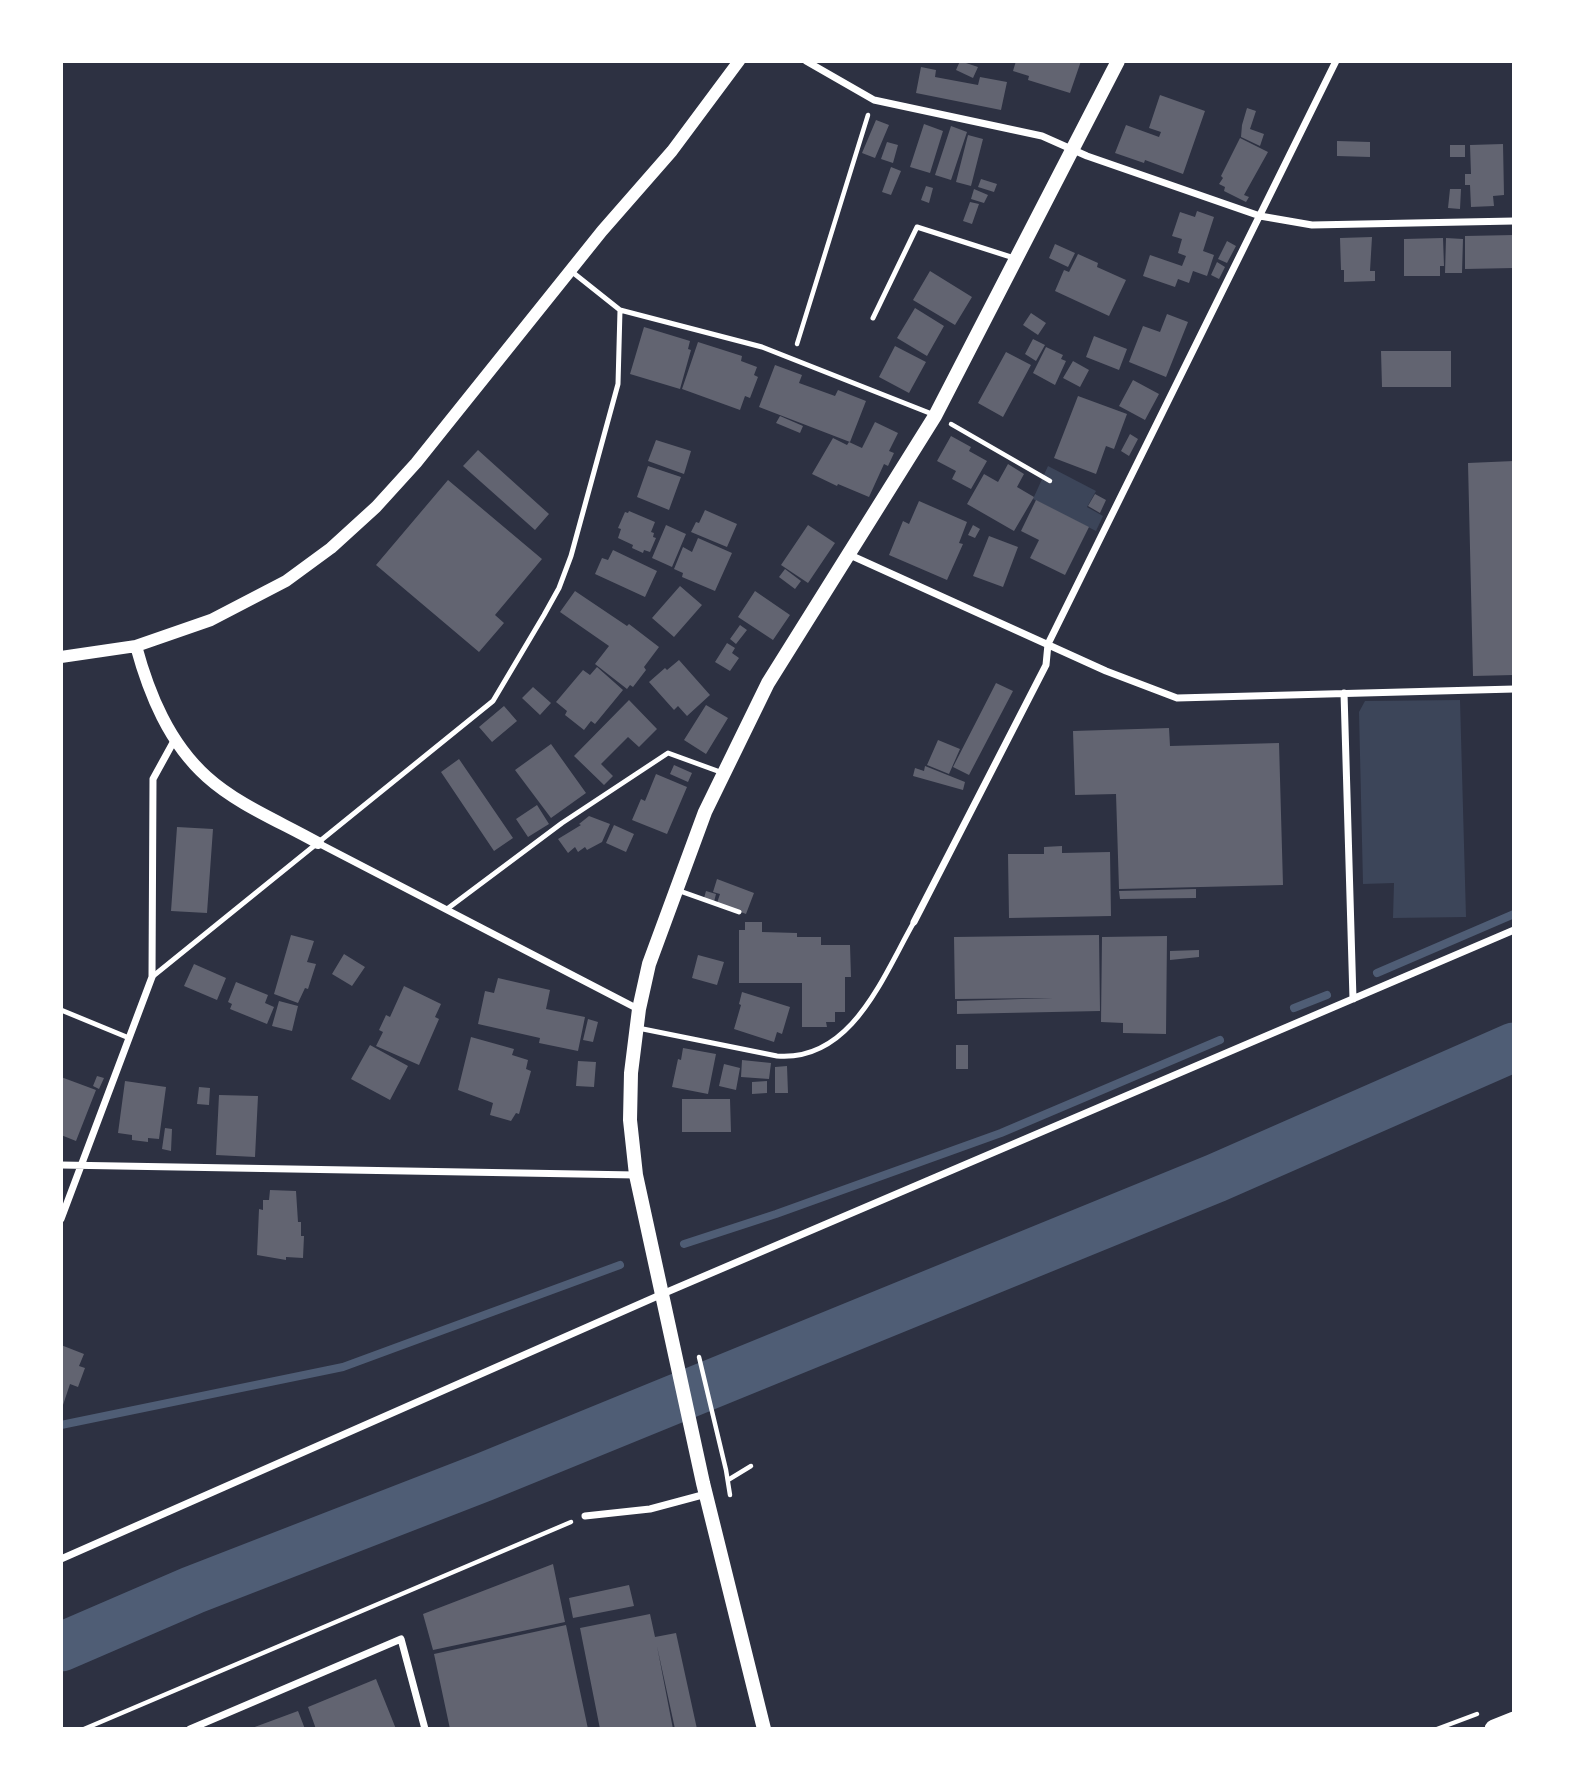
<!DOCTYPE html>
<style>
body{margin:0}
#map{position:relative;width:1575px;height:1790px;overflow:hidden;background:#2d3142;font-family:"Sofia Sans Condensed",sans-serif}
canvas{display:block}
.frame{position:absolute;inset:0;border:63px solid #fff;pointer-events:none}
</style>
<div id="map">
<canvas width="1575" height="1790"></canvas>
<div class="frame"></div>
</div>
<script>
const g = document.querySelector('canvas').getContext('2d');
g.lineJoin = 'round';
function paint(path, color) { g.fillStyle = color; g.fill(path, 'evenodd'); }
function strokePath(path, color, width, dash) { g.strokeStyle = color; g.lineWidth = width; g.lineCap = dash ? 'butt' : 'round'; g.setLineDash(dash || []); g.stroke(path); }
const green = new Path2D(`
 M1048,466L1096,491L1087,507L1103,516L1096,531L1033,499Z
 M1460,700L1466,917L1393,918L1394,883L1363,884L1359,712L1365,701Z`);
const stream = new Path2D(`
 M1377,973L1514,914
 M1294,1008L1327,995
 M684,1244L776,1214L1001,1133L1220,1040
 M61,1425L343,1367L620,1265`);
const river = new Path2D(`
 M61,1647L193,1590L484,1477L1216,1178L1514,1047`);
const building = new Path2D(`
 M960,61L978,67L973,78L956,70Z
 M1016,61H1081L1070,93L1028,80L1029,76L1013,71Z
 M921,67L936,70L935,77L978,85L980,77L1007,82L1001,110L916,93Z
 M1160,95L1205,111L1183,174L1145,160L1144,163L1115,153L1126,125L1159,137L1161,132L1149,128Z
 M1247,108L1256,111L1250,129L1264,134L1260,146L1241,137L1242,125Z
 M876,120L889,125L875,158L862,153Z
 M924,124L943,131L930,173L910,167Z
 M951,126L967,132L951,180L935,175Z
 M968,135L983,139L971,186L956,182Z
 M1240,138L1268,152L1244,195L1249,197L1246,202L1224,191L1225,187L1219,184L1223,178L1221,176Z
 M1337,141L1370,142V157L1337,156Z
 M887,142L898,145L893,163L881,159Z
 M1503,144L1504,195L1493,196L1494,206L1471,207L1470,185H1465V174H1471L1470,145Z
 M1450,145H1465V157H1450Z
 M891,167L901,171L891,195L882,192Z
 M981,179L997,184L994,192L978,187Z
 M926,186L933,188L929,203L921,200Z
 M974,189L988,195L984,203L971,199Z
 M1450,189H1461L1460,209L1448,208Z
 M970,202L979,204L972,224L963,221Z
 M1197,211L1214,217L1203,251L1214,255L1207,276L1193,271L1189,283L1178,279L1175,287L1143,276L1150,255L1182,266L1186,256L1178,253L1182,239L1172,236L1180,212L1195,217Z
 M1514,235V268L1465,269V236Z
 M1372,237L1370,271H1375V281L1344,282V270H1341L1340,238Z
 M1443,238L1444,266H1440V276H1404V239Z
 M1446,238L1463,239L1462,273H1445Z
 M1227,241L1236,246L1227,263L1218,259Z
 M1055,244L1075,253L1068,267L1049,258Z
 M1078,254L1098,263L1097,267L1126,280L1109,316L1055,291L1064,270L1069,272Z
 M1217,262L1225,267L1219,279L1211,275Z
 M930,271L972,297L955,325L913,300Z
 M915,308L944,326L927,356L897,338Z
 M1031,313L1046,323L1038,335L1023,325Z
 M1167,314L1188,322L1166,377L1129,362L1143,326L1160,332Z
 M644,327L690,341L688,349L691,350L680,389L630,374Z
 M1094,336L1127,349L1119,370L1086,357Z
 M1033,339L1045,345L1036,361L1025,354Z
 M698,342L742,356L741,361L757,367L754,375L758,377L750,398L745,396L740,410L682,389Z
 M895,346L926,362L909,393L879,377Z
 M1046,347L1063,355L1061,359L1066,361L1055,385L1033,373Z
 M1381,351H1451V387H1382Z
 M1006,352L1031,365L1003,417L978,403Z
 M1073,361L1089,370L1080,387L1063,378Z
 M775,365L802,375L799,383L835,396L838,390L866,401L850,442L759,407Z
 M1133,380L1159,394L1145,420L1119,406Z
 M1078,396L1127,414L1114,449L1106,446L1096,474L1054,458Z
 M780,416L803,426L800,433L776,423Z
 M875,422L898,433L889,451L894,453L888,466L884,464L869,497L838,484L837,486L812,474L833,438L847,445L849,442L862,448Z
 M1130,434L1138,439L1129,456L1121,451Z
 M951,436L971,447L969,451L987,461L971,489L952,479L956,471L937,461Z
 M656,440L691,451L684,474L648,461Z
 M478,450L549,514L535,530L463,466Z
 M1514,461V675L1473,676L1468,463Z
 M1008,464L1024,474L1017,487L1034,497L1014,531L967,504L984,474L998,482Z
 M648,466L681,477L669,510L637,497Z
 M448,480L542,559L495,615L504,623L479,652L376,565Z
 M1095,494L1106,500L1100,513L1088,506Z
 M1036,500L1089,527L1065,575L1030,558L1039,540L1021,531Z
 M919,501L967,522L959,543L963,544L947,580L889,555L903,521L909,524Z
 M705,510L737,524L727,547L691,532L696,522L699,523Z
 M629,511L655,522L651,532L654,533L653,537L656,538L650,552L644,550L643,553L632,548L633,545L618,538L621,529L618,528L625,512L628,513Z
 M666,525L686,534L672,567L652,558Z
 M808,525L835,543L808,583L781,565Z
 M973,525L980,529L975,538L968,535Z
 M989,536L1018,547L1003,587L973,576Z
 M698,538L732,553L715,591L682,577L683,573L674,569L683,547L692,552Z
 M613,550L657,571L645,597L595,574L602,558L608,560Z
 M785,569L801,581L795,589L779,577Z
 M680,586L702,605L674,637L652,618Z
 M575,591L627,626L629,624L659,647L644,667L646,670L633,687L630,685L627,689L595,664L609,646L560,612Z
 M755,591L790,615L773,640L738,617Z
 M740,625L747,630L736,644L730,639Z
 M727,643L735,648L732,653L739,658L730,671L715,662Z
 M679,660L710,695L687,716L678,706L674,710L649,682L665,668L667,670Z
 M597,667L623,690L595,724L591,721L584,730L565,715L567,711L556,702L583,670L590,675Z
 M996,683L1013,691L969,775L953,767Z
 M533,687L551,703L540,715L522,698Z
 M629,700L657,729L639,747L628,737L601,764L613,776L604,785L574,756Z
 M706,705L728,718L706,754L684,740Z
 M504,706L517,721L492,742L479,727Z
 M1169,728L1170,746L1279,743L1283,885L1119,889L1116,794L1075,795L1073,731Z
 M938,740L960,749L949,774L927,765Z
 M551,744L586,793L551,818L515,770Z
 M459,759L513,838L494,851L441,772Z
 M674,765L692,773L688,782L670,774Z
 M925,766L965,782L963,790L913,776L915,768L924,771Z
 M656,774L687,787L667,834L632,820L641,799L645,801Z
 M537,805L549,824L528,837L516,819Z
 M589,816L610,824L602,842L587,850L585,847L578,852L575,847L568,853L558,839L581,825L579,824Z
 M614,825L634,834L626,852L606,843Z
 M177,827L213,829L207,913L171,911Z
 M1062,846V853L1110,852L1111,916L1009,918L1008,854H1044V847Z
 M717,879L754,893L746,914L717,903L720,894L713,892Z
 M1196,889V898L1120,899L1119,891Z
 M706,891L716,894L714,902L704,898Z
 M745,922H762V932L797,933V937H821V945H850L851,977H845V1012H835V1022H826L827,1027H802V983H739V930H745Z
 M291,935L314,941L307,962L316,964L308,989L305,988L298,1003L274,994Z
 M1099,935L1100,1011L957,1014V1001L1053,998L955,999L954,937Z
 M1167,936L1166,1034L1123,1033V1023L1101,1022L1102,937Z
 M1199,950V957L1170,960V951Z
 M344,954L365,967L352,986L332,974Z
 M698,955L724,962L717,985L692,978Z
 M194,964L226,978L217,1000L184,986Z
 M498,978L550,990L546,1009L585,1017L578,1051L539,1043L540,1038L478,1024L485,991L494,993Z
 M236,982L268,995L265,1003L274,1007L267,1024L230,1009L232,1004L228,1002Z
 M404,986L441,1004L435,1017L439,1019L419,1065L376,1046L383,1032L379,1030L386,1015L390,1017Z
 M742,992L790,1007L782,1034L777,1032L774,1042L734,1029L741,1005L739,1004Z
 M279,1001L298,1006L292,1031L272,1026Z
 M588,1019L598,1022L593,1042L583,1040Z
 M471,1037L514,1049L512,1055L528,1060L526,1069L531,1071L519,1114L516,1113L511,1121L490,1115L493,1103L458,1090Z
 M370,1045L408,1066L390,1100L351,1079Z
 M956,1045H968V1069H956Z
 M683,1048L716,1054L708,1094L672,1087L678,1059L681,1060Z
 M742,1060L771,1063L769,1079L741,1077Z
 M578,1061L596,1062L594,1087L576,1086Z
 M724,1064L740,1068L736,1090L719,1086Z
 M787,1066L788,1093H775V1067Z
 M97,1076L104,1078L99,1089L93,1086Z
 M61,1077L96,1090L76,1141L61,1135Z
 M125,1081L166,1087L159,1139L148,1138V1142L132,1140V1135L118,1133Z
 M767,1081V1093L752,1094V1082Z
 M199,1087L210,1088L209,1105L197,1104Z
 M219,1095L258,1096L255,1157L216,1155Z
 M682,1099H730L731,1132H682Z
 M165,1128L172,1129L171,1151L162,1149Z
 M270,1190L296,1191L298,1222H301V1236H304L303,1258L286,1257V1260L257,1255L259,1209L263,1210V1200H269Z
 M61,1345L84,1354L79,1366L85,1368L78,1387L70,1384L62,1408Z
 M553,1564L565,1622L433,1650L423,1614Z
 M629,1585L634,1606L573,1618L569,1598Z
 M650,1614L655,1637L676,1633L697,1729H675L657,1646L673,1729H600L580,1628Z
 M566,1625L588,1729H450L434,1654Z
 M376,1679L396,1729H316L308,1707Z
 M298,1711L305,1729H252V1728Z`);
const path = new Path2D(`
 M797,344L868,115
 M951,424L1050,481
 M699,1357L726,1470L730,1495
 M728,1480L751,1466
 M84,1729L571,1522
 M1437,1729L1477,1714`);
const service = new Path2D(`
 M571,271L620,310L762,347L932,414
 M873,318L917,227L1014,258
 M677,890L739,912
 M447,909L562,823L668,753L723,773
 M152,977L493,701L544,615L559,588L571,556L618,384L620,310
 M61,1010L129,1038
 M638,1028L777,1056C852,1062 883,976 914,922`);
const minor = new Path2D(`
 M806,61L874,100L1042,136L1087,156L1260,216L1312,225L1514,221
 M850,555L1106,671L1177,698L1514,689
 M1344,693L1353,999
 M318,843L638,1009
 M914,922L1046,665L1048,644L1336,61
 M61,1165L636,1175
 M61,1219L152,977L153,779L175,739
 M585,1516L650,1509L706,1494
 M61,1559L660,1295L1514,930
 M190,1729L401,1639L425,1729`);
const tertiary = new Path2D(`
 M136,646C149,694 169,743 207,777C238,805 281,822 318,843
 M61,657L136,646L211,620L286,581L331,548L376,507L416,463L602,231L672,151L739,61`);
const secondary = new Path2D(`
 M764,1729L703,1483L636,1175L630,1120L631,1073L639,1009L649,964L705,812L768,683L935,416L1118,61`);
const trunk = new Path2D(`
 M1494,1729L1514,1721`);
paint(green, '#3c4559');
strokePath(stream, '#4f5d75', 8);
strokePath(river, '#4f5d75', 49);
paint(building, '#626471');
strokePath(path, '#fff', 4.5);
strokePath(service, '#fff', 5);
strokePath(minor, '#fff', 7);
strokePath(tertiary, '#fff', 12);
strokePath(secondary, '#fff', 14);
strokePath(trunk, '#fff', 19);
</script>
